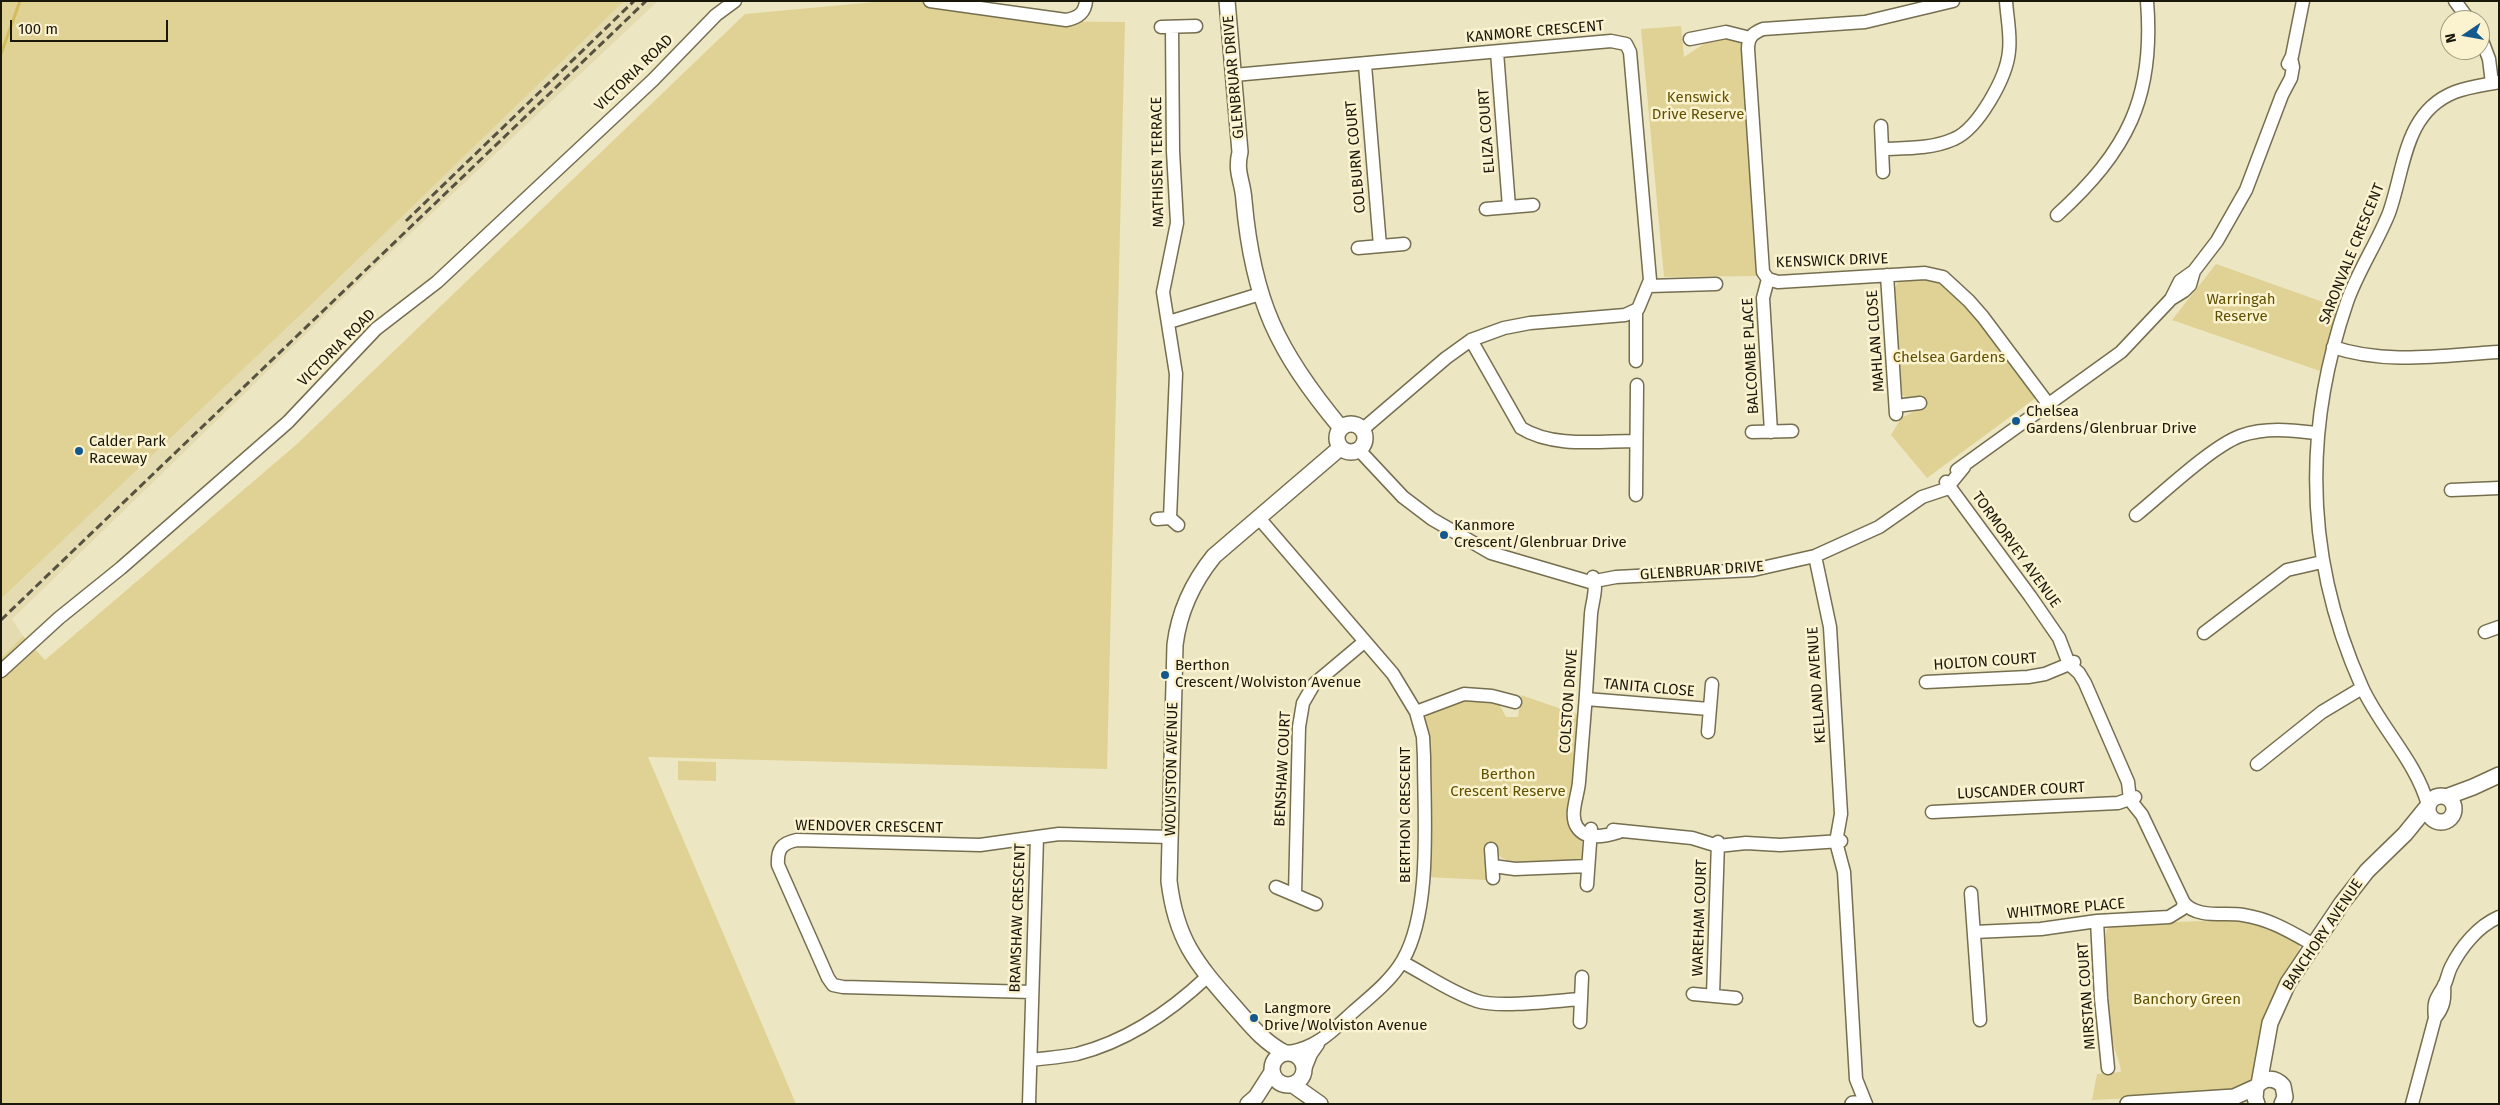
<!DOCTYPE html>
<style>
body{margin:0}
#map{position:relative;width:2500px;height:1105px;overflow:hidden;background:#ede6c3;font-family:"Fira Sans",sans-serif}
canvas{display:block}
.frame{position:absolute;inset:0;border:2px solid #1a170b;pointer-events:none}
.north{position:absolute;left:2440px;top:10px;width:50px;height:50px;box-sizing:border-box;background:#fbf3d0;border:1px solid #a19b81;border-radius:50%;rotate:258deg;font-size:14px;font-weight:700;line-height:20px;text-align:center;color:#1a170b}
.north::after{content:'';display:block;margin:auto;width:18px;height:22px;background:#13598e;clip-path:polygon(50% 0,100% 100%,50% 72%,0 100%)}
.scale{position:absolute;left:10px;top:20px;width:158px;height:22px;box-sizing:border-box;border:2px solid #1a170b;border-top:0;padding-left:6px;font-size:15px;line-height:18px;white-space:nowrap;color:#1a170b;-webkit-text-stroke:4px #fbf3d0;paint-order:stroke}
</style>
<div id="map">
<canvas width="2500" height="1105"></canvas>
<div class="frame"></div>
<div class="north">N</div>
<div class="scale">100 m</div>
</div>
<script>
const g = document.querySelector('canvas').getContext('2d');
g.lineJoin = 'round';
function paint(path, color) { g.fillStyle = color; g.fill(path, 'evenodd'); }
function strokePath(path, color, width, dash) { g.strokeStyle = color; g.lineWidth = width; g.lineCap = dash ? 'butt' : 'round'; g.setLineDash(dash || []); g.stroke(path); }
function write(font, color, halo, rows, align = 'center') {
  g.font = font + ' "Fira Sans",sans-serif'; g.lineWidth = 5; g.setLineDash([]); g.textBaseline = 'middle'; g.strokeStyle = halo; g.fillStyle = color; for (const [text, x, y, turn = 0] of rows) {
    g.save(); g.translate(x, y); g.rotate((+turn || 0) * Math.PI / 180); g.textAlign = isNaN(turn) ? turn : align; if (halo) g.strokeText(text, 0, 0); g.fillText(text, 0, 0); g.restore();
  }
}
const built = new Path2D(`
 M623,1H658L376,266L12,619L23,636L1,658V599L313,303Z`);
const green = new Path2D(`
 M1,1H624L313,303L1,599Z
 M886,1H932L1024,21L1125,22L1107,769L648,757L796,1104H1V658L23,636L45,660L297,444L745,14Z
 M1681,26L1684,57L1710,40L1733,36L1743,44L1758,276L1664,277L1641,29Z
 M2216,264L2340,308L2320,371L2172,320Z
 M1939,278L1985,326L2037,397L1927,478L1891,435L1901,418L1921,408L1914,398H1906L1902,394L1894,289L1900,280Z
 M1521,695L1579,715L1572,822L1582,840V859L1515,865L1499,856L1497,849L1485,850L1486,880L1427,877L1428,737L1425,718L1434,710L1464,698L1497,700L1506,717H1518Z
 M678,761L716,762V781L678,780Z
 M2234,920C2257,923 2279,929 2299,942L2300,956L2268,1005L2261,1027L2255,1080L2233,1093L2092,1100L2097,1074L2121,1072C2120,1061 2115,1053 2113,1042C2108,1020 2101,949 2107,929L2117,924Z`);
const stream = new Path2D(`
 M1,54L20,1`);
const minor = new Path2D(`
 M930,1L1066,20C1078,18 1085,13 1086,1
 M1953,1L1865,22L1763,29C1753,33 1748,37 1748,49L1763,272L1768,279L1778,282L1925,273L1943,277L1969,301L1983,317L2049,405
 M2455,1L2469,20
 M1161,27L1196,26
 M2480,35L2489,59L2492,83
 M1690,39L1726,32L1750,38
 M1497,52L1509,207
 M2288,64L2292,56L2303,1
 M1365,65L1380,246
 M1234,75L1611,41L1626,44L1630,52L1650,280L1638,309L1625,315L1530,323L1504,328L1471,340L1446,358L1363,429
 M1881,126L1883,172
 M1882,149C1906,148 1932,149 1954,139C1978,129 2007,77 2009,51C2011,35 2007,17 2006,1
 M1486,209L1533,205
 M2057,215C2127,151 2155,98 2147,1
 M1358,248L1404,244
 M1887,275L1896,414
 M1768,279L1763,298L1771,432
 M1649,286L1716,284
 M2171,299L2180,281L2194,271L2217,241L2246,190L2282,95L2291,78L2293,67L2291,58
 M1636,311V361
 M1169,322L1260,294
 M1471,340L1521,428C1553,448 1599,441 1636,441
 M2333,347C2385,365 2445,355 2499,352
 M1896,406L1920,403
 M1752,432L1792,431
 M1359,450L1403,497L1432,519L1491,553L1590,582L1616,577L1753,570L1815,556L1879,527L1922,497L1946,489L1964,467
 M1957,470L2121,352L2171,299L2184,291L2190,285L2194,271
 M1946,482L2030,596L2059,638L2069,664L2079,673L2085,683L2121,766L2128,782L2130,800L2142,815L2184,903C2198,919 2225,912 2243,915C2270,919 2291,932 2314,945
 M2451,490L2499,488
 M1636,495L1637,385
 M2136,515C2162,494 2211,447 2240,436C2265,427 2291,430 2316,433
 M1258,517L1393,674L1416,712L1423,737L1424,757C1424,816 1432,909 1403,960C1391,981 1370,997 1353,1012C1332,1031 1318,1047 1290,1052
 M1170,518L1176,374L1163,292L1177,223L1173,151L1172,28
 M1157,519L1170,518L1178,525
 M1815,556L1830,627L1841,814L1836,842L1844,872L1856,1079L1866,1104
 M1593,577C1598,588 1592,602 1591,614C1588,670 1584,726 1579,782C1578,796 1569,815 1577,827C1586,841 1606,836 1619,832
 M2485,632L2499,627
 M2204,633L2287,570L2322,562
 M1,671L59,618L121,568L288,422L376,329L437,282L653,80L716,15L735,1
 M1926,682L2028,677L2045,674L2074,662
 M1586,699L1709,709
 M1416,712L1464,694L1492,696L1515,702
 M1708,732L1712,684
 M2257,764L2322,712L2362,688
 M2428,805C2416,761 2380,727 2362,687C2305,560 2302,433 2347,302C2358,271 2377,243 2389,213C2405,168 2404,112 2455,92C2468,87 2484,85 2499,82
 M1932,812L2118,803L2135,797
 M1613,830L1692,838L1718,846L1746,843L1780,845L1841,841
 M1491,849L1493,878
 M1493,866L1515,869L1588,866
 M1587,885L1591,829
 M1276,887L1316,904
 M1971,893L1980,1020
 M1295,894L1299,727L1303,703L1314,684L1364,642
 M2097,921L2101,998L2108,1068
 M1974,932L2041,929L2097,921L2169,917L2182,909L2184,903
 M1402,962C1427,975 1450,992 1477,1001C1498,1008 1555,1001 1580,999
 M1032,992L843,987L833,985L828,978L778,865C777,849 782,843 797,840L980,845L1037,837
 M1693,994L1736,998
 M1713,995L1718,842
 M2435,1018C2444,1007 2445,999 2444,985
 M1580,1022L1582,977
 M1031,1060C1046,1058 1062,1057 1077,1054C1128,1041 1170,1012 1208,976
 M1305,1069L1311,1054L1318,1044
 M1029,1104L1037,837L1059,834L1170,837
 M2412,1104L2435,1018C2433,1001 2436,999 2444,986C2447,980 2448,973 2451,967C2461,947 2478,926 2499,917`);
const tertiary = new Path2D(`
 M1227,1L1240,152C1235,173 1243,181 1244,201C1253,301 1277,351 1341,428
 M1337 438a14 14 0 1 1 28 0a14 14 0 1 1-28 0Z
 M2428 809a13 13 0 1 1 26 0a13 13 0 1 1-26 0Z
 M2446,797L2473,787L2499,775
 M1272 1069a16 16 0 1 1 32 0a16 16 0 1 1-32 0Z
 M1285,1053C1262,1041 1249,1023 1232,1004C1195,962 1176,939 1169,881L1175,645C1179,612 1193,582 1214,556L1340,448
 M2259,1084L2270,1023L2288,983L2342,903L2367,871L2405,834L2427,807
 M1293,1085L1320,1104
 M1248,1104L1256,1097L1272,1072
 M1853,1104H1864
 M2128,1104L2234,1097L2256,1087
 M2257,1104L2255,1098L2256,1087C2264,1077 2275,1077 2283,1086L2285,1097L2282,1104`);
const rail = new Path2D(`
 M406,221L634,1
 M1,620L646,1`);
const markers = [
 [2016,421,5,"#13598e"],
 [79,451,5,"#13598e"],
 [1444,535,5,"#13598e"],
 [1165,675,5,"#13598e"],
 [1254,1018,5,"#13598e"]
];
const streetNames = [
 ["KANMORE CRESCENT",1535,32,-5],
 ["VICTORIA ROAD",634,73,-44],
 ["GLENBRUAR DRIVE",1234,77,-95],
 ["ELIZA COURT",1487,131,-94],
 ["COLBURN COURT",1356,157,-95],
 ["MATHISEN TERRACE",1158,162,-91],
 ["SARONVALE CRESCENT",2352,254,-68],
 ["KENSWICK DRIVE",1832,261,-2],
 ["MAHLAN CLOSE",1876,341,-94],
 ["VICTORIA ROAD",337,348,-45],
 ["BALCOMBE PLACE",1751,356,-93],
 ["TORMORVEY AVENUE",2016,550,54],
 ["GLENBRUAR DRIVE",1702,571,-4],
 ["HOLTON COURT",1985,662,-4],
 ["KELLAND AVENUE",1817,685,-94],
 ["TANITA CLOSE",1649,688,5],
 ["COLSTON DRIVE",1569,701,-86],
 ["WOLVISTON AVENUE",1172,769,-89],
 ["BENSHAW COURT",1283,769,-87],
 ["LUSCANDER COURT",2021,791,-3],
 ["BERTHON CRESCENT",1406,815,-90],
 ["WENDOVER CRESCENT",869,827,1],
 ["WHITMORE PLACE",2066,909,-5],
 ["BRAMSHAW CRESCENT",1018,918,-88],
 ["WAREHAM COURT",1700,918,-88],
 ["BANCHORY AVENUE",2323,935,-56],
 ["MIRSTAN COURT",2087,996,-94]
];
const parkNames = [
 ["Kenswick",1698,98],
 ["Drive Reserve",1698,115],
 ["Warringah",2241,300],
 ["Reserve",2241,317],
 ["Chelsea Gardens",1949,358],
 ["Berthon",1508,775],
 ["Crescent Reserve",1508,792],
 ["Banchory Green",2187,1000]
];
const poiNames = [
 ["Chelsea",2026,412],
 ["Gardens/Glenbruar Drive",2026,429],
 ["Calder Park",89,442],
 ["Raceway",89,459],
 ["Kanmore",1454,526],
 ["Crescent/Glenbruar Drive",1454,543],
 ["Berthon",1175,666],
 ["Crescent/Wolviston Avenue",1175,683],
 ["Langmore",1264,1009],
 ["Drive/Wolviston Avenue",1264,1026]
];
paint(built, '#e4dbb1');
paint(green, '#e0d294');
strokePath(stream, '#d2bc5b', 3);
strokePath(minor, '#756e4f', 15);
strokePath(tertiary, '#756e4f', 18);
strokePath(minor, '#fff', 12);
strokePath(tertiary, '#fff', 15);
strokePath(rail, '#56523f', 3, [8, 4]);
for (const [x, y, r, color] of markers) { const dot = new Path2D(); dot.arc(x, y, r, 0, 2 * Math.PI); g.fillStyle = color; g.fill(dot); strokePath(dot, '#fbf3d0', 2); }
write('15px', '#1a170b', '#fbf3d0', streetNames);
write('15px', '#605100', '#fbf3d0', parkNames);
write('15px', '#1a170b', '#fbf3d0', poiNames, 'left');
</script>
